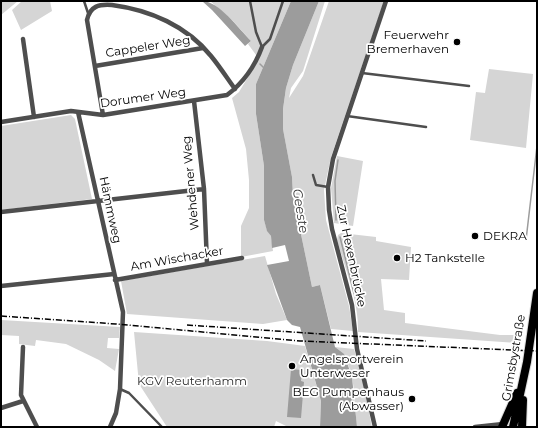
<!DOCTYPE html>
<meta charset="utf-8">
<style>
body{margin:0}
#map{position:relative;width:538px;height:428px;overflow:hidden;background:#fff;font-family:Montserrat,sans-serif}
canvas{display:block}
.frame{position:absolute;inset:0;border:2px solid #000;pointer-events:none}
</style>
<div id="map">
<canvas width="538" height="428"></canvas>
<div class="frame"></div>
</div>
<script>
const g = document.querySelector('canvas').getContext('2d');
g.lineJoin = 'round';
function paint(path, color) { g.fillStyle = color; g.fill(path, 'evenodd'); }
function strokePath(path, color, width, dash) { g.strokeStyle = color; g.lineWidth = width; g.lineCap = dash ? 'butt' : 'round'; g.setLineDash(dash || []); g.stroke(path); }
function write(font, color, halo, rows, align = 'center') {
  g.font = font + ' Montserrat,sans-serif'; g.lineWidth = 3.5; g.setLineDash([]); g.textBaseline = 'middle'; g.strokeStyle = halo; g.fillStyle = color; for (const [text, x, y, turn = 0] of rows) {
    g.save(); g.translate(x, y); g.rotate((+turn || 0) * Math.PI / 180); g.textAlign = isNaN(turn) ? turn : align; if (halo) g.strokeText(text, 0, 0); g.fillText(text, 0, 0); g.restore();
  }
}
const green = new Path2D(`
 M1,1H18L1,15Z
 M22,1H50L52,11L21,30L12,10Z
 M210,1H291L256,84V114L264,166V220L267,230L271,236L273,251L241,257V226L249,208V180L246,149L232,98L239,92L259,59L248,44L251,41L233,21Z
 M319,1H325L303,71L291,88L289,98L303,76L329,1H384L331,157L324,190L326,220L349,306L353,331L331,329L320,285L312,287L293,196L292,177L283,129V109L286,88L293,65Z
 M489,69L533,74L526,148L470,140L476,92L485,93Z
 M71,115L75,119L92,199L1,210V126Z
 M337,156L363,161L353,226L334,223L331,188Z
 M341,233L376,237V241L411,247L409,280L381,279L384,310L405,313V323L500,335H517V343L358,332C359,301 345,269 337,240L338,235Z
 M265,256L276,294L287,320L263,324L127,314L121,281Z
 M1,320L120,327L119,338H108L107,348L119,349L115,371L99,360L66,344L36,340L35,346L19,344V336L1,335Z
 M134,332L267,341L305,346L321,401L320,427H288L276,421L274,427H167L139,384Z
 M335,347L354,349L361,372L372,427H357C354,402 357,363 335,347Z`);
const water = new Path2D(`
 M202,1C219,1 239,29 251,41L245,46L212,10Z
 M291,1H319L293,65L286,88L283,109V129L292,177L293,196L312,287L320,285L335,347L344,354L352,377L357,427H320L321,401L300,327L292,325L287,320L267,265L289,261L285,245L272,248L271,236L267,231L264,220V166L256,114V84Z
 M291,369L302,370L301,381L304,382L301,418L287,417Z`);
const stream = new Path2D(`
 M260,64L264,68
 M336,220L335,181L338,160
 M340,237L354,293
 M526,240L537,146`);
const service = new Path2D(`
 M84,1L88,13
 M250,1L256,32L262,47
 M262,47L270,39L283,1
 M362,73L469,86
 M347,116L426,127
 M313,175L316,185L328,187
 M120,389L129,393L162,427`);
const minor = new Path2D(`
 M23,39L34,117
 M95,66L203,48
 M194,101L204,189L207,264
 M78,112L123,312L120,389L116,413L110,427
 M103,115L87,20C90,6 99,4 112,5C150,10 187,26 211,56C220,67 227,78 235,89
 M1,122L71,111L103,115L227,95C243,83 255,66 262,47
 M1,212L204,189
 M115,280L242,258
 M1,286L114,274
 M23,347L21,395L37,427
 M1,408L23,401
 M375,427L357,349L352,305L332,229L329,210L328,187L333,159L386,1
 M475,427L503,424`);
const trunk = new Path2D(`
 M502,427L517,393
 M513,427L527,362L537,293
 M522,427L523,400`);
const rail = new Path2D(`
 M1,316L116,324L300,341L537,351
 M187,325L426,341`);
const markers = [
 [457,42,4,"#000"],
 [475,236,4,"#000"],
 [397,258,4,"#000"],
 [292,366,4,"#000"],
 [412,399,4,"#000"]
];
const poiNames = [
 ["Feuerwehr",449,35,"right"],
 ["Bremerhaven",449,49,"right"],
 ["DEKRA",483,236],
 ["H2 Tankstelle",405,258],
 ["Angelsportverein",300,359],
 ["Unterweser",300,373],
 ["BEG Pumpenhaus",404,392,"right"],
 ["(Abwasser)",404,406,"right"]
];
const streetNames = [
 ["Cappeler Weg",148,47,-9],
 ["Dorumer Weg",143,98,-8],
 ["Wehdener Weg",191,183,-95],
 ["Hämmweg",110,210,78],
 ["Zur Hexenbrücke",351,256,78],
 ["Am Wischacker",177,259,-10],
 ["Grimsbystraße",514,358,-80]
];
const parkNames = [
 ["KGV Reuterhamm",192,381]
];
const waterNames = [
 ["Geeste",300,211,81]
];
paint(green, '#d5d5d5');
paint(water, '#9c9c9c');
strokePath(stream, '#9c9c9c', 1.5);
strokePath(trunk, '#dbdbdb', 10);
strokePath(service, '#4e4e4e', 2.5);
strokePath(minor, '#4e4e4e', 4.5);
strokePath(trunk, '#000', 8);
strokePath(rail, '#000', 1.5, [6, 2, 1, 2]);
for (const [x, y, r, color] of markers) { const dot = new Path2D(); dot.arc(x, y, r, 0, 2 * Math.PI); g.fillStyle = color; g.fill(dot); strokePath(dot, '#fff', 1.5); }
write('12px', '#000', '#fff', poiNames, 'left');
write('12px', '#000', '#fff', streetNames);
write('12px', '#2c2c2c', '#fff', parkNames);
write('italic 13px', '#3d3d3d', '#fff', waterNames);
</script>
